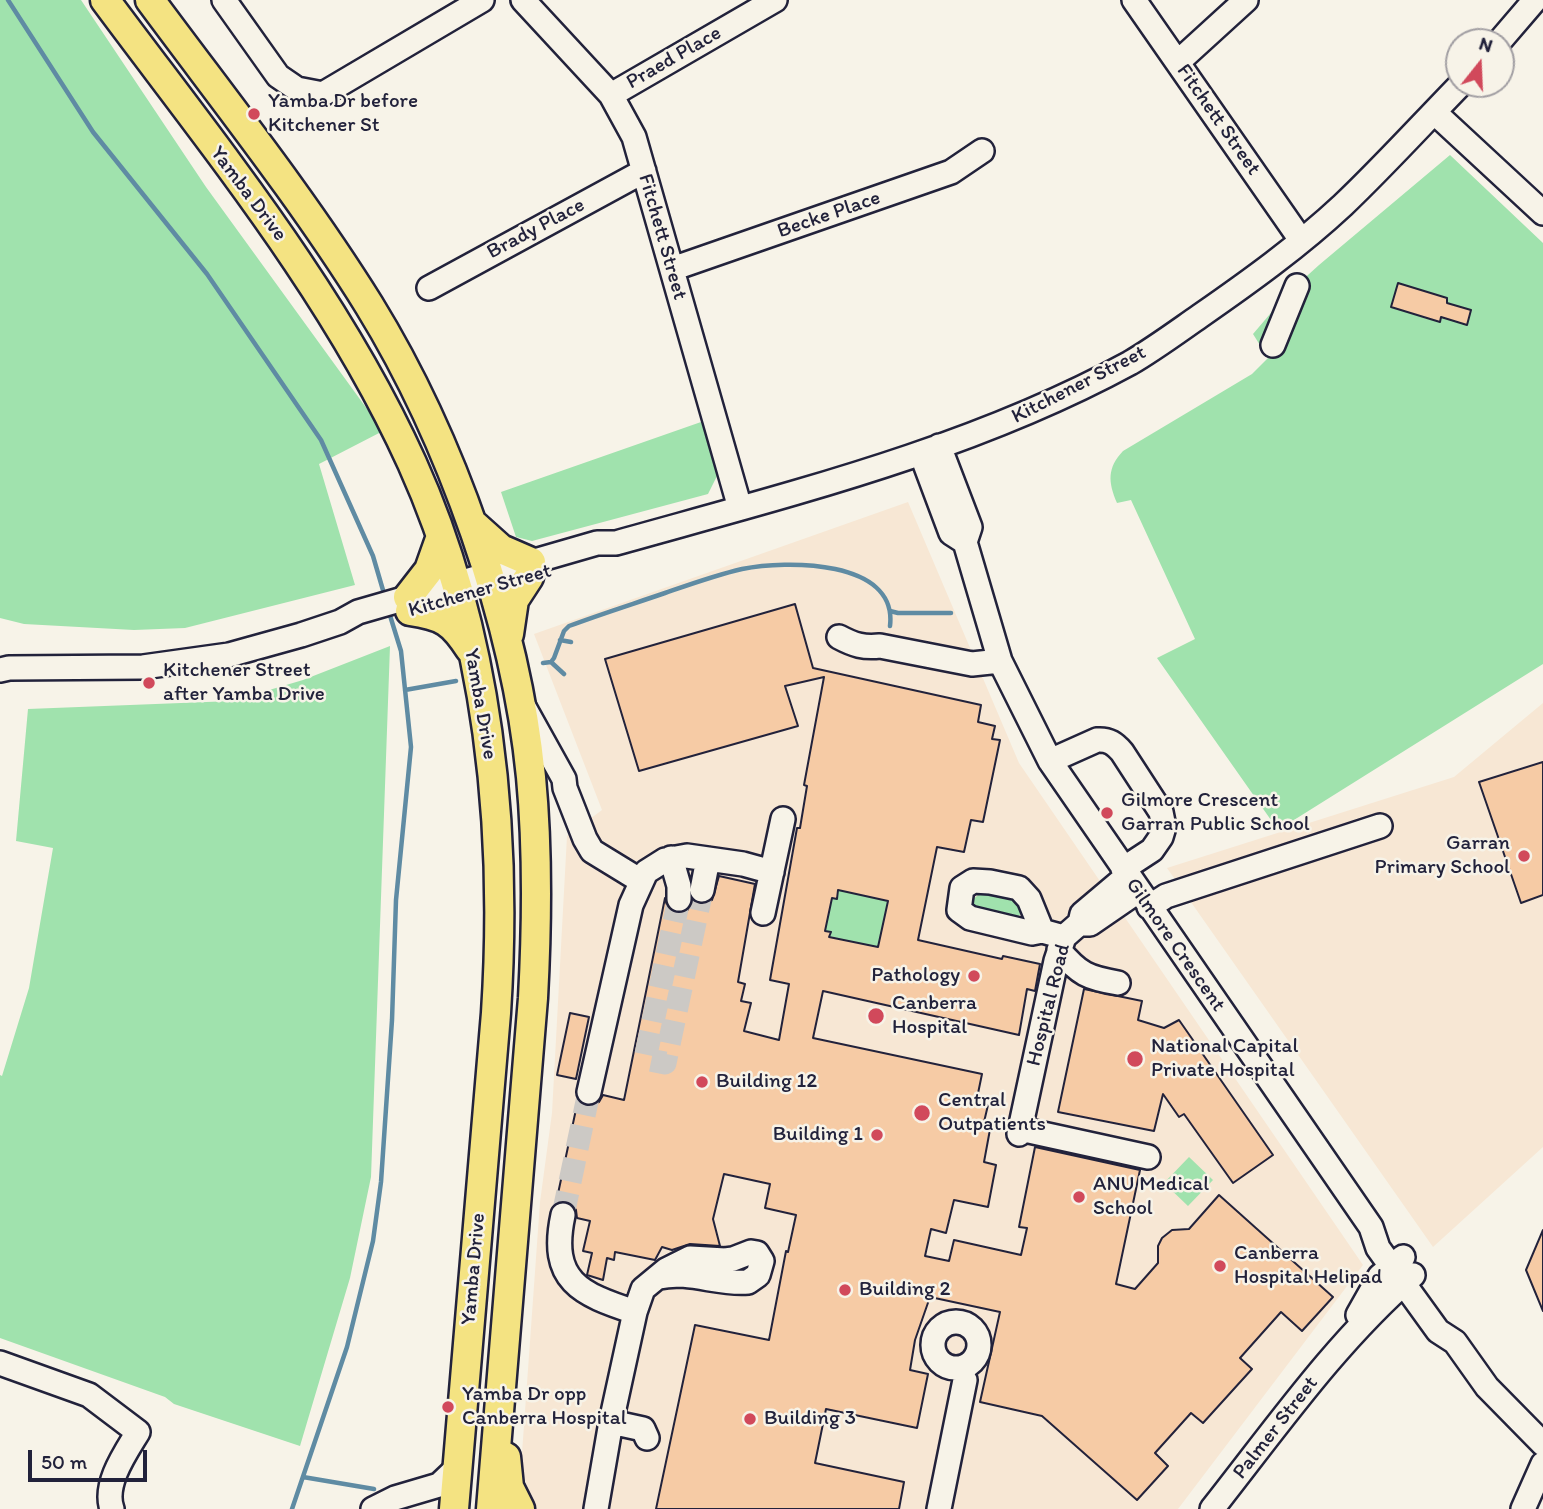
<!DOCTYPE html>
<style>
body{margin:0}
#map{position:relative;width:1543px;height:1509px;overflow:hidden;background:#f7f3e8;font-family:Itim,sans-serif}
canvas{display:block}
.north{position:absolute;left:1445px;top:28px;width:70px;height:70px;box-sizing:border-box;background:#f7f3e8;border:2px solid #a29fa3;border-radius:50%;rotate:18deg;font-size:19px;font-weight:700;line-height:28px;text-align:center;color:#22223b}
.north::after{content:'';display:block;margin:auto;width:24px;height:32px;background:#d1495b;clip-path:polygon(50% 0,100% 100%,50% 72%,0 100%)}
.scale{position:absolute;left:28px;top:1450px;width:119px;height:32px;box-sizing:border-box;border:4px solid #22223b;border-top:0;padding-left:9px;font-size:21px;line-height:24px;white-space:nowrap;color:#22223b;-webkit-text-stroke:5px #f7f3e8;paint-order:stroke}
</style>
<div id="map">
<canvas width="1543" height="1509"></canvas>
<div class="north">N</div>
<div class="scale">50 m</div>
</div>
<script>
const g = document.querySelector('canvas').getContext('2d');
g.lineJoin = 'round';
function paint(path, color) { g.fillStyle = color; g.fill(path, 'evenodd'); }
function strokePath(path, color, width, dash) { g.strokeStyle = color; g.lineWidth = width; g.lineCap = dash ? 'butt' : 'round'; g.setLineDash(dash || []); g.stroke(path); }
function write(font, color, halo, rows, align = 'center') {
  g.font = font + ' Itim,sans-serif'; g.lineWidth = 5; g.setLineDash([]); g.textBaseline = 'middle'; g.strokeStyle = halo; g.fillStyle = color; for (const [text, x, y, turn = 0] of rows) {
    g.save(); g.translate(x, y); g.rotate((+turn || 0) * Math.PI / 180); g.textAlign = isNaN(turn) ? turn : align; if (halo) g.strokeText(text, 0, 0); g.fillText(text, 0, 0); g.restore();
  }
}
const built = new Path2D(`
 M908,502L1019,763L1363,1265L1178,1509H534L521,1467L540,1202L552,1113L567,836L602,810L534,634Z
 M1543,703V1147L1433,1247L1167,868L1454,777Z`);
const green = new Path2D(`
 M0,0H81L206,187L383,431L319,464L355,585L185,628L134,630L24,624L0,618Z
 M1450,155L1543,243V664L1278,830L1157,658L1195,639L1131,500L1117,503C1108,482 1107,468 1123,451L1252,374L1268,358L1253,334L1287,294L1319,265Z
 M701,422L720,470L708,494L532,541L516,537L501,492Z
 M390,646L371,1177L350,1278L300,1446L174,1404L165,1397L0,1338V1075L2,1076L29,988L53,848L16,841L28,709L232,701L303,680Z
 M838,890L888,901L878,947L829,937L830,932L825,931L832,898L837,899Z
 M982,892L1013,897L1022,907L1021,913L1016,920L976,911L972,900Z
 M1189,1157L1213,1180L1188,1206L1164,1183Z`);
const stream = new Path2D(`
 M8,0L93,132L207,274L321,440L373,556L385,597
 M890,611L898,613H951
 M560,640L571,642
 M551,662L564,674
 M543,663L551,662L554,658L564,631L569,626C601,614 633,604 665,593C691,584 716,575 742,569C785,560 898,559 890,626
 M405,690L456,681
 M303,1477L374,1489
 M292,1509L347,1347L373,1241L381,1182L392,1020L396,900L411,747L401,651L388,609`);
const building = new Path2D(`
 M1398,283L1447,298V303L1471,310L1467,325L1441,317L1440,322L1391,307Z
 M795,604L813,668L981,705L978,722L995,726L992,739L1000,740L983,822L971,820L964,852L937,847L918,940L1002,959L1003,956L1040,964L1035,991L1027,989L1019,1035L823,991L813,1038L982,1074L976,1103L988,1105L984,1122L991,1124L984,1162L996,1165L988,1207L954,1200L946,1233L931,1229L925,1256L949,1261L954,1240L1021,1255L1027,1228L1019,1227L1035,1147L1140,1170L1116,1284L1135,1289L1158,1263V1246L1162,1238L1172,1230L1189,1229L1219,1195L1333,1297L1302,1331L1281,1312L1240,1358L1252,1369L1203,1423L1191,1413L1155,1453L1168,1466L1137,1500L1042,1416L980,1402L1000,1312L930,1297L915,1340L910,1370L928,1374L917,1428L826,1409L815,1463L904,1482L899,1509H656L695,1325L769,1340L786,1251L788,1252L796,1215L765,1208L770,1184L724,1174L713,1219L720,1246L690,1244L672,1250L662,1247L655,1260L615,1252L614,1260L607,1258L603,1280L587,1275L592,1253L583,1251L590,1221L577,1218L576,1210L571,1204L564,1201L556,1203L578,1100L587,1106L599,1102L603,1095L624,1100L665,898L667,905L671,911L680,913L687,911L693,900L700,904L712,900L719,876L755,884L738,982L745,984L741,1001L751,1003L744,1031L779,1040L789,984L770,980L797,828H800L807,786L804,785L824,677L785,686L798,726L639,771L605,659ZM838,890L888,901L878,947L829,937L831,932L825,931L832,898L837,899Z
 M1543,762V895L1521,903L1479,782Z
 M1084,989L1142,1001L1138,1020L1164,1028L1179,1020L1273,1155L1233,1183L1184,1114L1179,1117L1163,1094L1154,1131L1058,1112Z
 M570,1013L589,1017L576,1079L557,1075Z
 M1543,1230V1311L1526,1270Z`);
const minorTunnel = new Path2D(`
 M679,899L645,1059L665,1063L702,890
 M563,1215L589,1092`);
const minor = new Path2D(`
 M224,0L278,76L297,89L323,94L482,0
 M523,0L611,95L634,137L740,508
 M1134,0L1301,240
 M1499,42L1535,0
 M1178,62L1246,0
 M611,95L775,0
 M1434,112L1543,213
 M672,269L951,172L982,151
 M429,288L644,171
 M1273,345L1297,286
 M939,446L970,527L965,542L1000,661L1050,761L1371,1227L1378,1248L1438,1331L1455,1342L1487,1387L1543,1444
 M921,453L951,533L965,542
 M839,637C854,645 864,648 880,646L972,664L1000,661
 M0,670L9,668L143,667L229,655L301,635L340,622L358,612L597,543H616C790,494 970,450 1130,363C1154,349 1177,332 1200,316C1249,282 1299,246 1343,205C1383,167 1422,124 1461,84
 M524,707L564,779L565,788L585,839L592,851L641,881
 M1050,761L1097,740C1109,739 1115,744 1122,752L1161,812L1164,827L1161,837L1152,850L1123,869
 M671,858L679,886V899
 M702,890L708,859
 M1149,907L1166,896L1380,826
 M763,913L783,819
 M1085,924H1090L1138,891
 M1042,931L1029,899L1019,888L990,882L973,881L962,888L959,910L970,918L1032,933L1042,931L1064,937
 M1059,950C1079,974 1088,978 1118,983
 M589,1092L631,905L646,872L665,860L687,856L743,864L772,872
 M1020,1129L1148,1157
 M1019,1134L1056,961L1064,937L1080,923L1082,914L1127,876
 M563,1215C549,1281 580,1294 635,1312
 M1358,1315L1380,1276L1403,1257
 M933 1345a23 23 0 1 1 46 0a23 23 0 1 1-46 0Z
 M0,1363L89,1395L138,1432C126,1452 103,1484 112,1509
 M611,1422L643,1429L647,1438
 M373,1509L395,1498L439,1485L458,1467
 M596,1509L611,1422L635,1312L643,1289L666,1270L690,1258L725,1260L733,1259L751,1252L757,1253L762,1261L758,1275L748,1282C719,1285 689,1270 659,1277
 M939,1509L965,1380
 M1212,1509C1276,1428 1335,1343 1413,1275
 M1523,1509L1543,1464`);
const major = new Path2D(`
 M105,0C215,148 335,293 412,463C489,633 508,828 496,1013L454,1509
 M150,0C224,100 303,199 369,305C451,438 516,622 531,777C538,851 537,924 533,998L491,1509
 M472,523L501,549L531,562
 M408,597L429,570L440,539
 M410,611C443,616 452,621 470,649
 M509,634L514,600L529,577
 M506,1457L509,1487L520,1509`);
const markers = [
 [254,114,7,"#d1495b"],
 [149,683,7,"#d1495b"],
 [1107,813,7,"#d1495b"],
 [1524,856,7,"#d1495b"],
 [974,976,7,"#d1495b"],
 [876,1016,9,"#d1495b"],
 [1135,1059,9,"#d1495b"],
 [702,1082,7,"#d1495b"],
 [922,1113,9,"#d1495b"],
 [877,1135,7,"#d1495b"],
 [1079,1197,7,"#d1495b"],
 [1220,1266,7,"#d1495b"],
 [845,1290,7,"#d1495b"],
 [448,1407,7,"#d1495b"],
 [750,1419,7,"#d1495b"]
];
const streetNames = [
 ["Praed Place",674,58,-30],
 ["Fitchett Street",1218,120,55],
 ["Yamba Drive",248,194,53],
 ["Becke Place",829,215,-19],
 ["Brady Place",536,229,-28],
 ["Fitchett Street",662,237,74],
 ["Kitchener Street",1079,385,-27],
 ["Kitchener Street",480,591,-16],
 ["Yamba Drive",480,704,80],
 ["Gilmore Crescent",1175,945,55],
 ["Hospital Road",1049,1005,-76],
 ["Yamba Drive",474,1269,-85],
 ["Palmer Street",1276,1428,-52]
];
const poiNames = [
 ["Yamba Dr before",268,102],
 ["Kitchener St",268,126],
 ["Kitchener Street",163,671],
 ["after Yamba Drive",163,695],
 ["Gilmore Crescent",1121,801],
 ["Garran Public School",1121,825],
 ["Garran",1510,844,"right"],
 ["Primary School",1510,868,"right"],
 ["Pathology",960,976,"right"],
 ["Canberra",892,1004],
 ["Hospital",892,1028],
 ["National Capital",1151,1047],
 ["Private Hospital",1151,1071],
 ["Building 12",716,1082],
 ["Central",938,1101],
 ["Outpatients",938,1125],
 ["Building 1",863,1135,"right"],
 ["ANU Medical",1093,1185],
 ["School",1093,1209],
 ["Canberra",1234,1254],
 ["Hospital Helipad",1234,1278],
 ["Building 2",859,1290],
 ["Yamba Dr opp",462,1395],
 ["Canberra Hospital",462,1419],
 ["Building 3",764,1419]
];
paint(built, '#f7e7d4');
paint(green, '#a0e2ad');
strokePath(stream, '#5f8ba3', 4.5);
paint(building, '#f6cba5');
strokePath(building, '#22223b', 2);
strokePath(minorTunnel, '#ccc9c5', 23, [23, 11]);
strokePath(minor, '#22223b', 28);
strokePath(major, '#22223b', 33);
strokePath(minor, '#f7f3e8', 23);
strokePath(major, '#f4e382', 28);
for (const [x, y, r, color] of markers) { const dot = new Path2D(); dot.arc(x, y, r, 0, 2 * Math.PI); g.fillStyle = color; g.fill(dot); strokePath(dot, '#f7f3e8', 2.5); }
write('21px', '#22223b', '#f7f3e8', streetNames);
write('21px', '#22223b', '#f7f3e8', poiNames, 'left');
</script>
